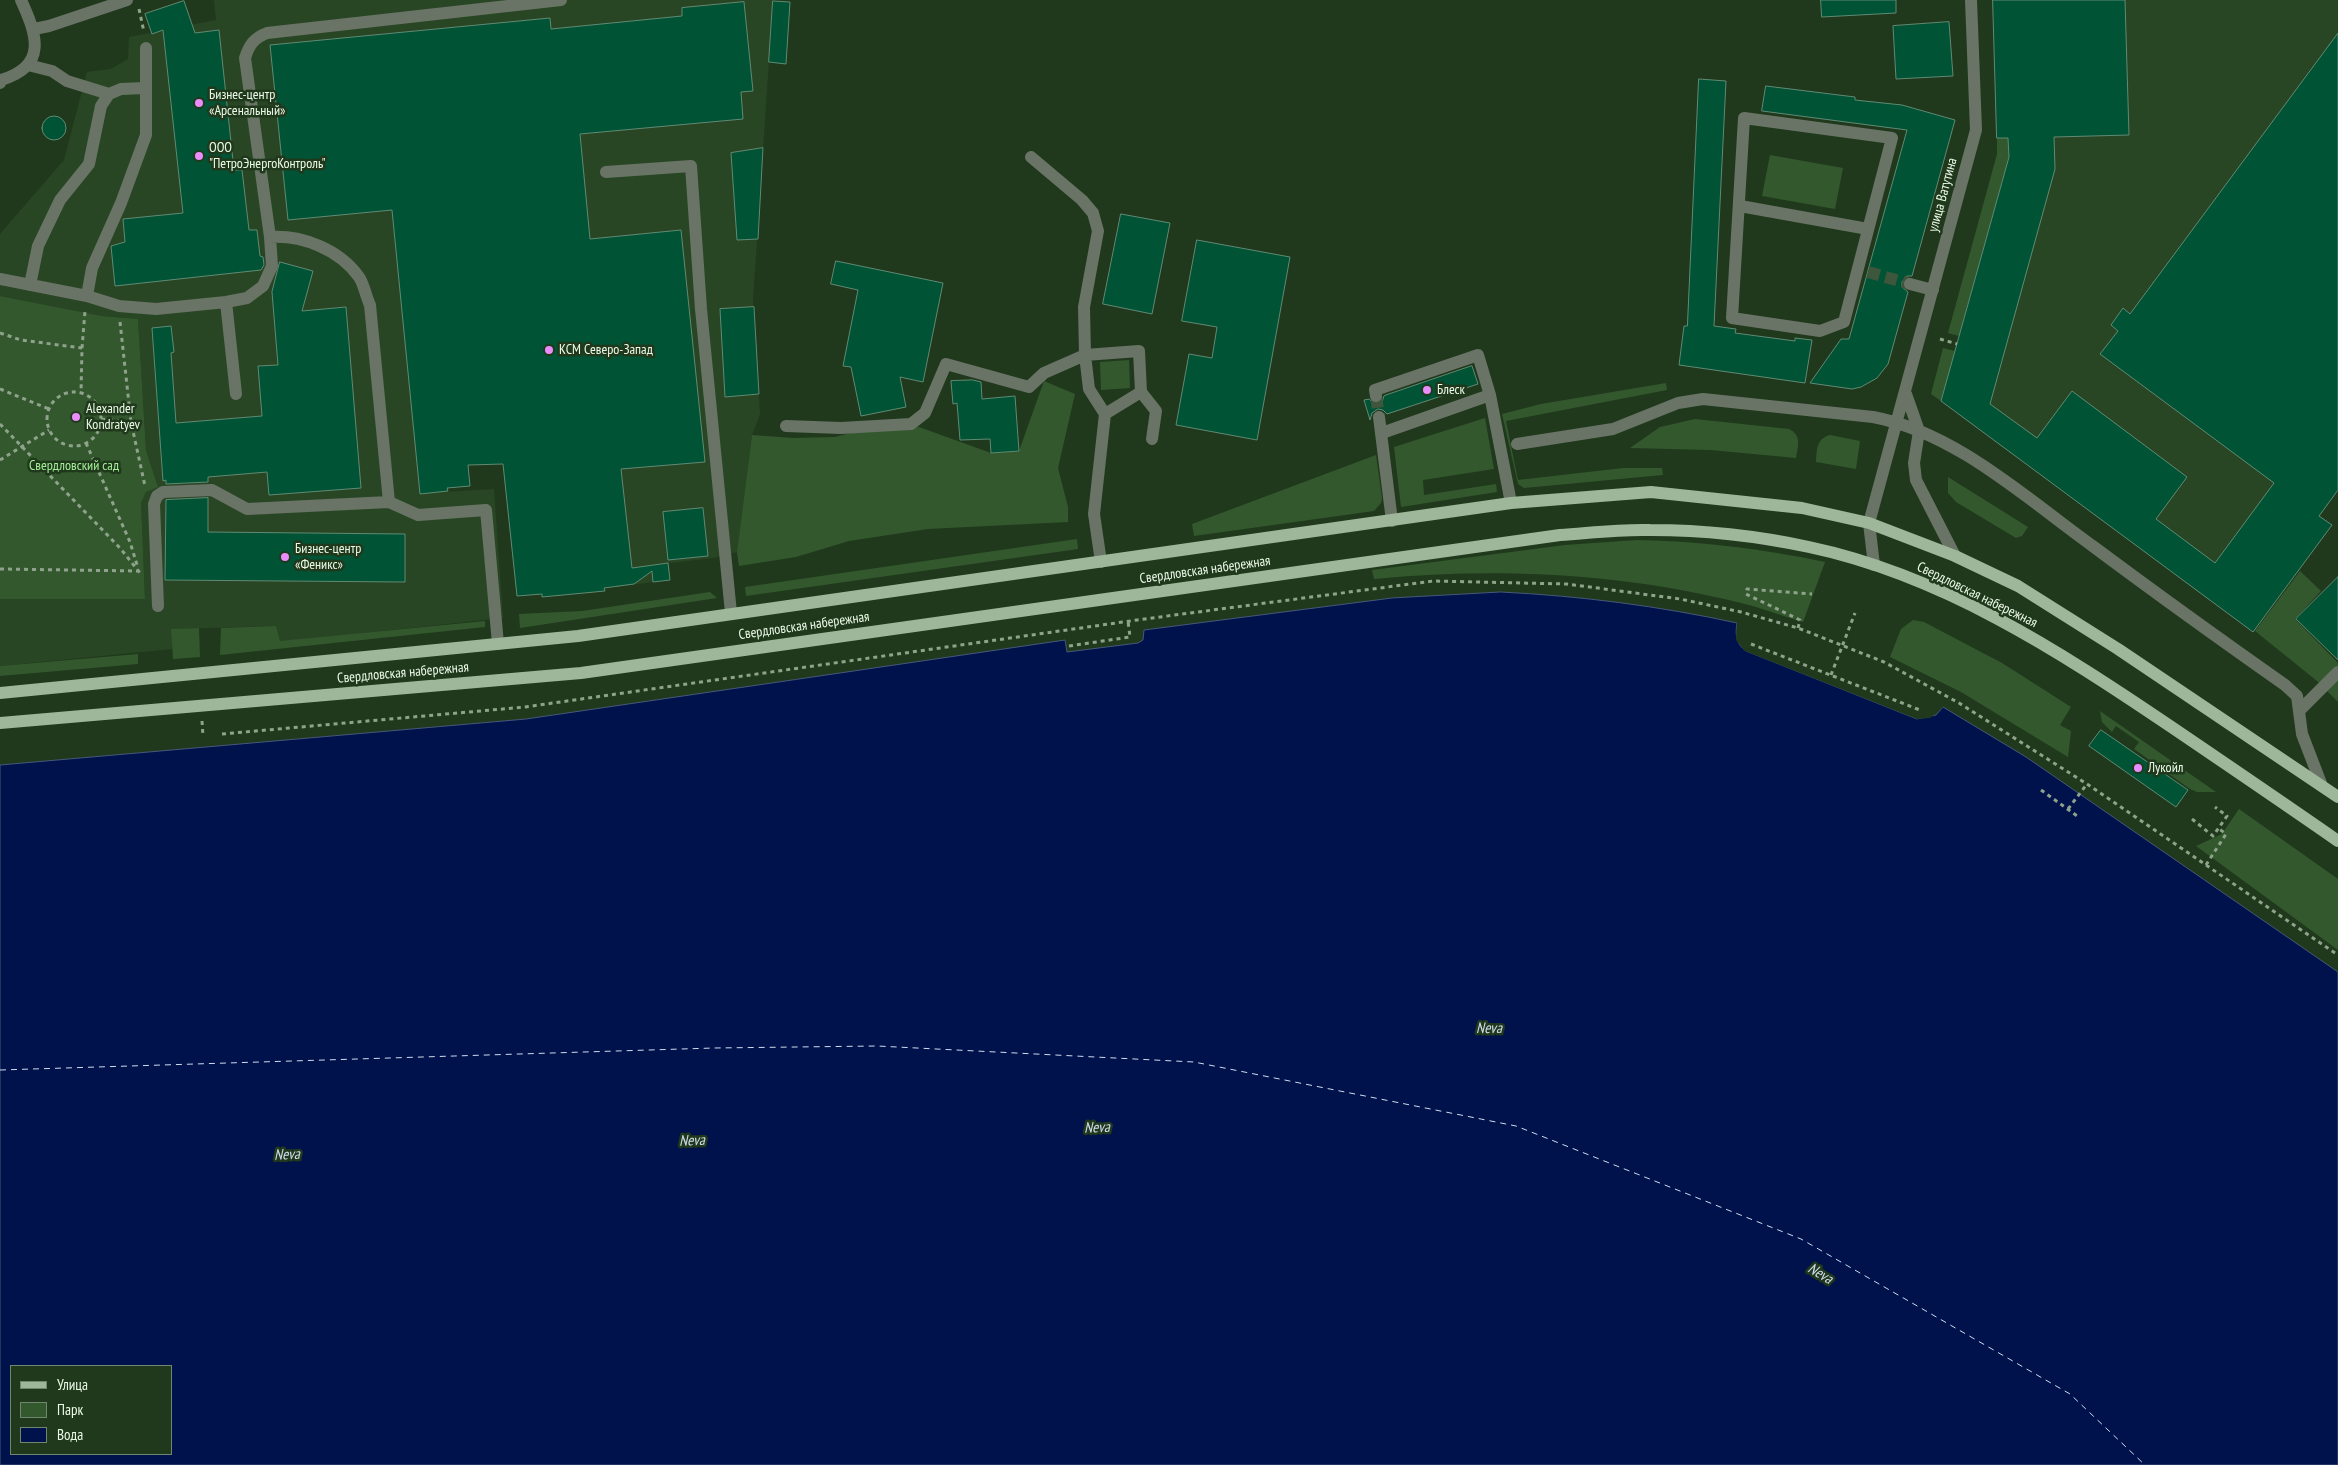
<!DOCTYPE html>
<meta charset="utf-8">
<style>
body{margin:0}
#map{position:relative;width:2338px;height:1465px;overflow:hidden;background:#20391c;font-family:"PT Sans Narrow",sans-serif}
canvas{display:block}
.legend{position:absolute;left:10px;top:1365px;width:162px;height:90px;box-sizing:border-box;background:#20391c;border:1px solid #71866e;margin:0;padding:6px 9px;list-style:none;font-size:15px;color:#ebfae8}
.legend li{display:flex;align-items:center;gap:10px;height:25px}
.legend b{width:25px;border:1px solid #71866e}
</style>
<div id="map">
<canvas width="2338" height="1465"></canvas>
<ul class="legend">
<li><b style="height:6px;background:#9eb79a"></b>Улица</li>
<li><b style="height:14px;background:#33582e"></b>Парк</li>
<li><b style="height:14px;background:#00124b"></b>Вода</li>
</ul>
</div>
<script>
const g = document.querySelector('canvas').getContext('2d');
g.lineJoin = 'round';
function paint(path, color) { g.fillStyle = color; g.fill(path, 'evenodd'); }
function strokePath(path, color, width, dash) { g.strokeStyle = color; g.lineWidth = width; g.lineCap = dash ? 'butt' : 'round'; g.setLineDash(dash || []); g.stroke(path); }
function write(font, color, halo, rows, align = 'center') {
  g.font = font + ' "PT Sans Narrow",sans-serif'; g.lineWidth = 5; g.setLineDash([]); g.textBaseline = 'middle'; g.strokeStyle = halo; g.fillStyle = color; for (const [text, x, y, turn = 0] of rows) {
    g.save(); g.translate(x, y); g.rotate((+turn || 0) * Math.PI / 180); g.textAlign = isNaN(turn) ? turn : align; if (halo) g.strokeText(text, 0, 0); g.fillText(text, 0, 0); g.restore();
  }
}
const built = new Path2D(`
 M214,0H773L753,300L760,414L752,435L737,552L713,558L669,563L670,580L605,588V591L542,597V594L517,596L503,464L468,465L470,486L447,488L446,492L494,489L503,618L279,642L276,626L172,629V649L0,666V599H145L141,503L146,492L158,486L146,450L138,319L102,316L0,296V234L64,160L87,72L111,69L128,59L129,37L216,20Z
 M1993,0H2338V490L2320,516L2332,525L2253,632L1941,401L2009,157L2008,138H1997Z`);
const green = new Path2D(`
 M1997,138H2008L2009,157L1959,336L1948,333L1997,154Z
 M1770,155L1843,168L1835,209L1762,196Z
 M0,296L102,316L138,319L146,450L158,487L146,492L141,503L145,599H0Z
 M1943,348L1955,351L1941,401L1931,394Z
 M1129,360L1130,388L1101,390L1100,362Z
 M1044,381L1075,394L1058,468L1068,507V522L928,529L849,541L796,557L739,566L737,552L752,435L793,438L835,437L862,430L919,427L991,453L1019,451Z
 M1666,383L1667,390L1506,421L1518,480L1623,468H1662L1663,475L1524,488L1518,484L1502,414L1541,404Z
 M1485,418L1494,469L1423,480L1424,495L1496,484L1497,492L1401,507L1394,447Z
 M1695,419L1789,429C1802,435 1798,446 1796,458L1711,450L1630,448L1660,427Z
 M1830,435L1860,441L1856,469L1816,462C1817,450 1816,439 1830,435Z
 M1376,455L1382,498L1381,503L1374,511L1194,536L1192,524Z
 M1948,477L2028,527L2022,536L2016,538L1956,502L1948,493Z
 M1077,539L1078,549L746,596L745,587Z
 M1637,540C1700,541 1763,549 1825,562L1803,622C1783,616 1762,608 1741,603C1622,573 1496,567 1374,579L1372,570L1565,545Z
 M2300,571L2321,591L2295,619L2338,663V702L2317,681L2255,631Z
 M710,592L717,598L520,628L519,614L582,611Z
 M1913,620L1924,622L2002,663L2071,707L2060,725L2071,731L2068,757L1961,692L1890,657L1901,629Z
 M485,621V627L220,655L221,628L276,626L280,641Z
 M199,628L200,657L173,659L171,629Z
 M138,654V664L0,676V666Z
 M2100,711L2216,792H2197L2190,789L2134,749L2139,742L2116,726L2112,732L2102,722Z
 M2239,809L2338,879V950L2196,846L2222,834Z`);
const water = new Path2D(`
 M1501,592C1581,596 1659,606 1737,623C1735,634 1736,644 1746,651L1917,719L1936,715L1943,707L2026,757L2338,972V1465H0V765L526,719L1065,640L1067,652L1138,643L1143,640L1144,630L1392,598ZM11,1366H171V1454H11Z`);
const pier = new Path2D(`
 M1737,623L1740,624L1739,640L1747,648L1917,717L1929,716L1940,706L1943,707L1930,718L1917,719L1745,651L1736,640Z`);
const ferry = new Path2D(`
 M0,1070L714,1048L877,1046L1194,1062L1516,1126L1801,1239L2070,1394L2145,1465`);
const building = new Path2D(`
 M1821,0H1896V13L1822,17Z
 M1993,0H2125L2129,135L2054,137L2055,169L1990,404L2037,438L2072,391L2187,477L2156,519L2215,563L2274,483L2100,354L2118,331L2111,325L2123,308L2130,314L2338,33V490L2319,516L2332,525L2253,632L1941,401L2009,157L2008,138H1997Z
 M184,1L195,33L219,30L234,170H242L249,230H257L260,256L263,257L264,265L261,270L115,286L111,246L125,242L123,219L183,213L163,30L152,34L145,14Z
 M773,1L790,2L786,64L769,62Z
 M744,2L753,91L741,92L743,119L580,134L590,239L681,230L705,462L621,469L632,568L668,563L670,580L653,582L652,571L634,584L604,588L605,591L542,597V594L517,596L503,464L468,465L470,486L447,488L448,491L420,494L392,210L288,220L270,45L550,18L551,29L682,16V8Z
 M1949,22L1953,76L1896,79L1893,26Z
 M1699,79L1726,81L1714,326L1736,329L1735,333L1795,341V338L1812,340L1805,383L1679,365L1684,326H1687Z
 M1766,86L1855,97V100L1902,105L1955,120L1912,276H1907L1902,282V287L1908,292L1888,364L1877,378L1861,387L1852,389L1810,383L1841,339H1849L1907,130L1762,111Z
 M42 128a12 12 0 1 1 24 0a12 12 0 1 1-24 0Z
 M763,148L758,239L737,240L731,153Z
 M1121,214L1170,223L1152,314L1103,304Z
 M1197,240L1290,257L1257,440L1176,425L1189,354L1212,358L1217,327L1182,321Z
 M836,261L943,283L923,382L900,377L906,407L861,416L851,367L843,366L858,290L831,284Z
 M280,262L313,271L302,311L346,307L361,488L269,495L267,472L208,477V482L166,484V480L163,481L152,328L171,326L174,352L171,353L176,423L262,416L258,366L278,365L272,292Z
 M754,307L759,394L725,397L720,309Z
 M1472,366L1478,384L1387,414L1383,410L1378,409L1372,413L1370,420L1364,400L1369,399L1373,403L1378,404L1382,402L1384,396Z
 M973,380L981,382L982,399L1015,396L1019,451L991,453L990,439L960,440L957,403L953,404L951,381Z
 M208,498V532L405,534V582L165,580L166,500Z
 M703,508L708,556L668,560L663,512Z
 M2338,577V660L2296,619Z
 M2101,730L2188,790L2176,807L2089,746Z`);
const minorTunnel = new Path2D(`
 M1868,272L1910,284
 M1376,396L1379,417`);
const path = new Path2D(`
 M139,9L144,32
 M120,322L131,422L145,486
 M0,333L21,340L82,348L81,393
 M1940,339L1957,344
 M82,348L85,311
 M0,389L49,409
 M47 419a27 27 0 1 1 54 0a27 27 0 1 1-54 0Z
 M101,419L130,422
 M0,424L120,548L140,573
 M86,443L130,542L138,568
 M0,460L49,430
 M0,569L138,571
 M1798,628L1800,620L1746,594L1747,589L1812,594
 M1751,644L1920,710
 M1069,646L1130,637L1128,621
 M1831,675L1855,613
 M202,721L203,736
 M222,734L525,707L1137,620L1433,581L1567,584L1680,599L1741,612L1798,628L1884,662L1959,703L2087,784L2338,955
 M2041,790L2080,818
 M2068,809L2087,784
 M2192,819L2213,836L2227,816L2215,807
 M2206,865L2226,834L2218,828`);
const minor = new Path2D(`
 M34,29L49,26L127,0
 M28,65L52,71L67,81L109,94
 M0,83L1,80C48,66 37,35 21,0
 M1744,118L1892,138L1844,322L1820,331L1732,318Z
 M606,172L691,166L701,309L731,613
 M1740,206L1868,229
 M0,279L87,296L119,306L156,309L226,302L247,298L263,286L272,266L270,237
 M1910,284L1933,290
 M30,285L38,246L60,200L89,164L101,106L109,94L121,89L145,88
 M87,296L92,268L121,203L146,135V48
 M226,302L236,394
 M1141,392L1156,411L1152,439
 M1906,394L1919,431L1914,463L1916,480L1955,556
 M1376,396L1375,390L1478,355L1490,395L1511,503
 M1379,417L1392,521
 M786,426L841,428L911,424L925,413L946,364L1029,387L1044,373L1085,355L1084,307L1098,231L1093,213L1082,200L1031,157
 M1382,433L1490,395
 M1517,444L1613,429L1678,403L1703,399L1873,417C1955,432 2027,499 2094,547C2157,594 2221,640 2285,685L2297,696L2302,734L2322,786
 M389,502L370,305C366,297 364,284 359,277C339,249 302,235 270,237L245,58C249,45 254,38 267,33L561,0
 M1101,562L1094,514L1105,414L1141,392L1139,351L1085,355L1089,389L1105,414
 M1874,565L1869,523L1976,130L1971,0
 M158,606L154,504L157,496L163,492L212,490L247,509L389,502L418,515L486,510L498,644
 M2300,710L2338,672`);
const major = new Path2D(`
 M0,693L578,636L1511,503L1651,492L1802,508L1869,523L1955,556L2018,586L2118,649L2338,797
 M0,723L581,673L1560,535C1590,533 1620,529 1650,530C1702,530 1758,536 1809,547C1942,575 2059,651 2170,726C2226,764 2282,802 2338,841`);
const markers = [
 [199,103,5,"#ea8dfc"],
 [199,156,5,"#ea8dfc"],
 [549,350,5,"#ea8dfc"],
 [1427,390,5,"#ea8dfc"],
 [76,417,5,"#ea8dfc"],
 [285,557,5,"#ea8dfc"],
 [2138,768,5,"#ea8dfc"]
];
const poiNames = [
 ["Бизнес-центр",209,95],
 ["«Арсенальный»",209,111],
 ["ООО",209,148],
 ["\"ПетроЭнергоКонтроль\"",209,164],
 ["КСМ Северо-Запад",559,350],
 ["Блеск",1437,390],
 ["Alexander",86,409],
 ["Kondratyev",86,425],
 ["Бизнес-центр",295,549],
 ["«Феникс»",295,565],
 ["Лукойл",2148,768]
];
const streetNames = [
 ["улица Ватутина",1943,195,-75],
 ["Свердловская набережная",1205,570,-8],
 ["Свердловская набережная",1977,595,26],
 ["Свердловская набережная",804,626,-8],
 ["Свердловская набережная",403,673,-5]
];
const parkNames = [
 ["Свердловский сад",74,466]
];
const waterNames = [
 ["Neva",1489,1029],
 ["Neva",1097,1128,-2],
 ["Neva",692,1141,-2],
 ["Neva",287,1155,-2],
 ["Neva",1820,1274,30]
];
paint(built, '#294624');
paint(green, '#33582e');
paint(water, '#00124b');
strokePath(water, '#46587a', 1);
paint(pier, '#20391c');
strokePath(ferry, '#d1dcee', 1, [6, 5]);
paint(building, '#005335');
strokePath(building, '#608a74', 1);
strokePath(minorTunnel, '#3e563b', 12, [12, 6]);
strokePath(path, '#8fa28b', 3, [4, 4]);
strokePath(minor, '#697466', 12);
strokePath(major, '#9eb79a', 12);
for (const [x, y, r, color] of markers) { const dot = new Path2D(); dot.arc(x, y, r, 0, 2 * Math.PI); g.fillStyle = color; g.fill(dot); strokePath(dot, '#20391c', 2); }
write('14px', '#ebfae8', '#20391c', poiNames, 'left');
write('14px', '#ebfae8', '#20391c', streetNames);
write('14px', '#a2ed96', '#20391c', parkNames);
write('italic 15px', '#d1dcee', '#20391c', waterNames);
</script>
